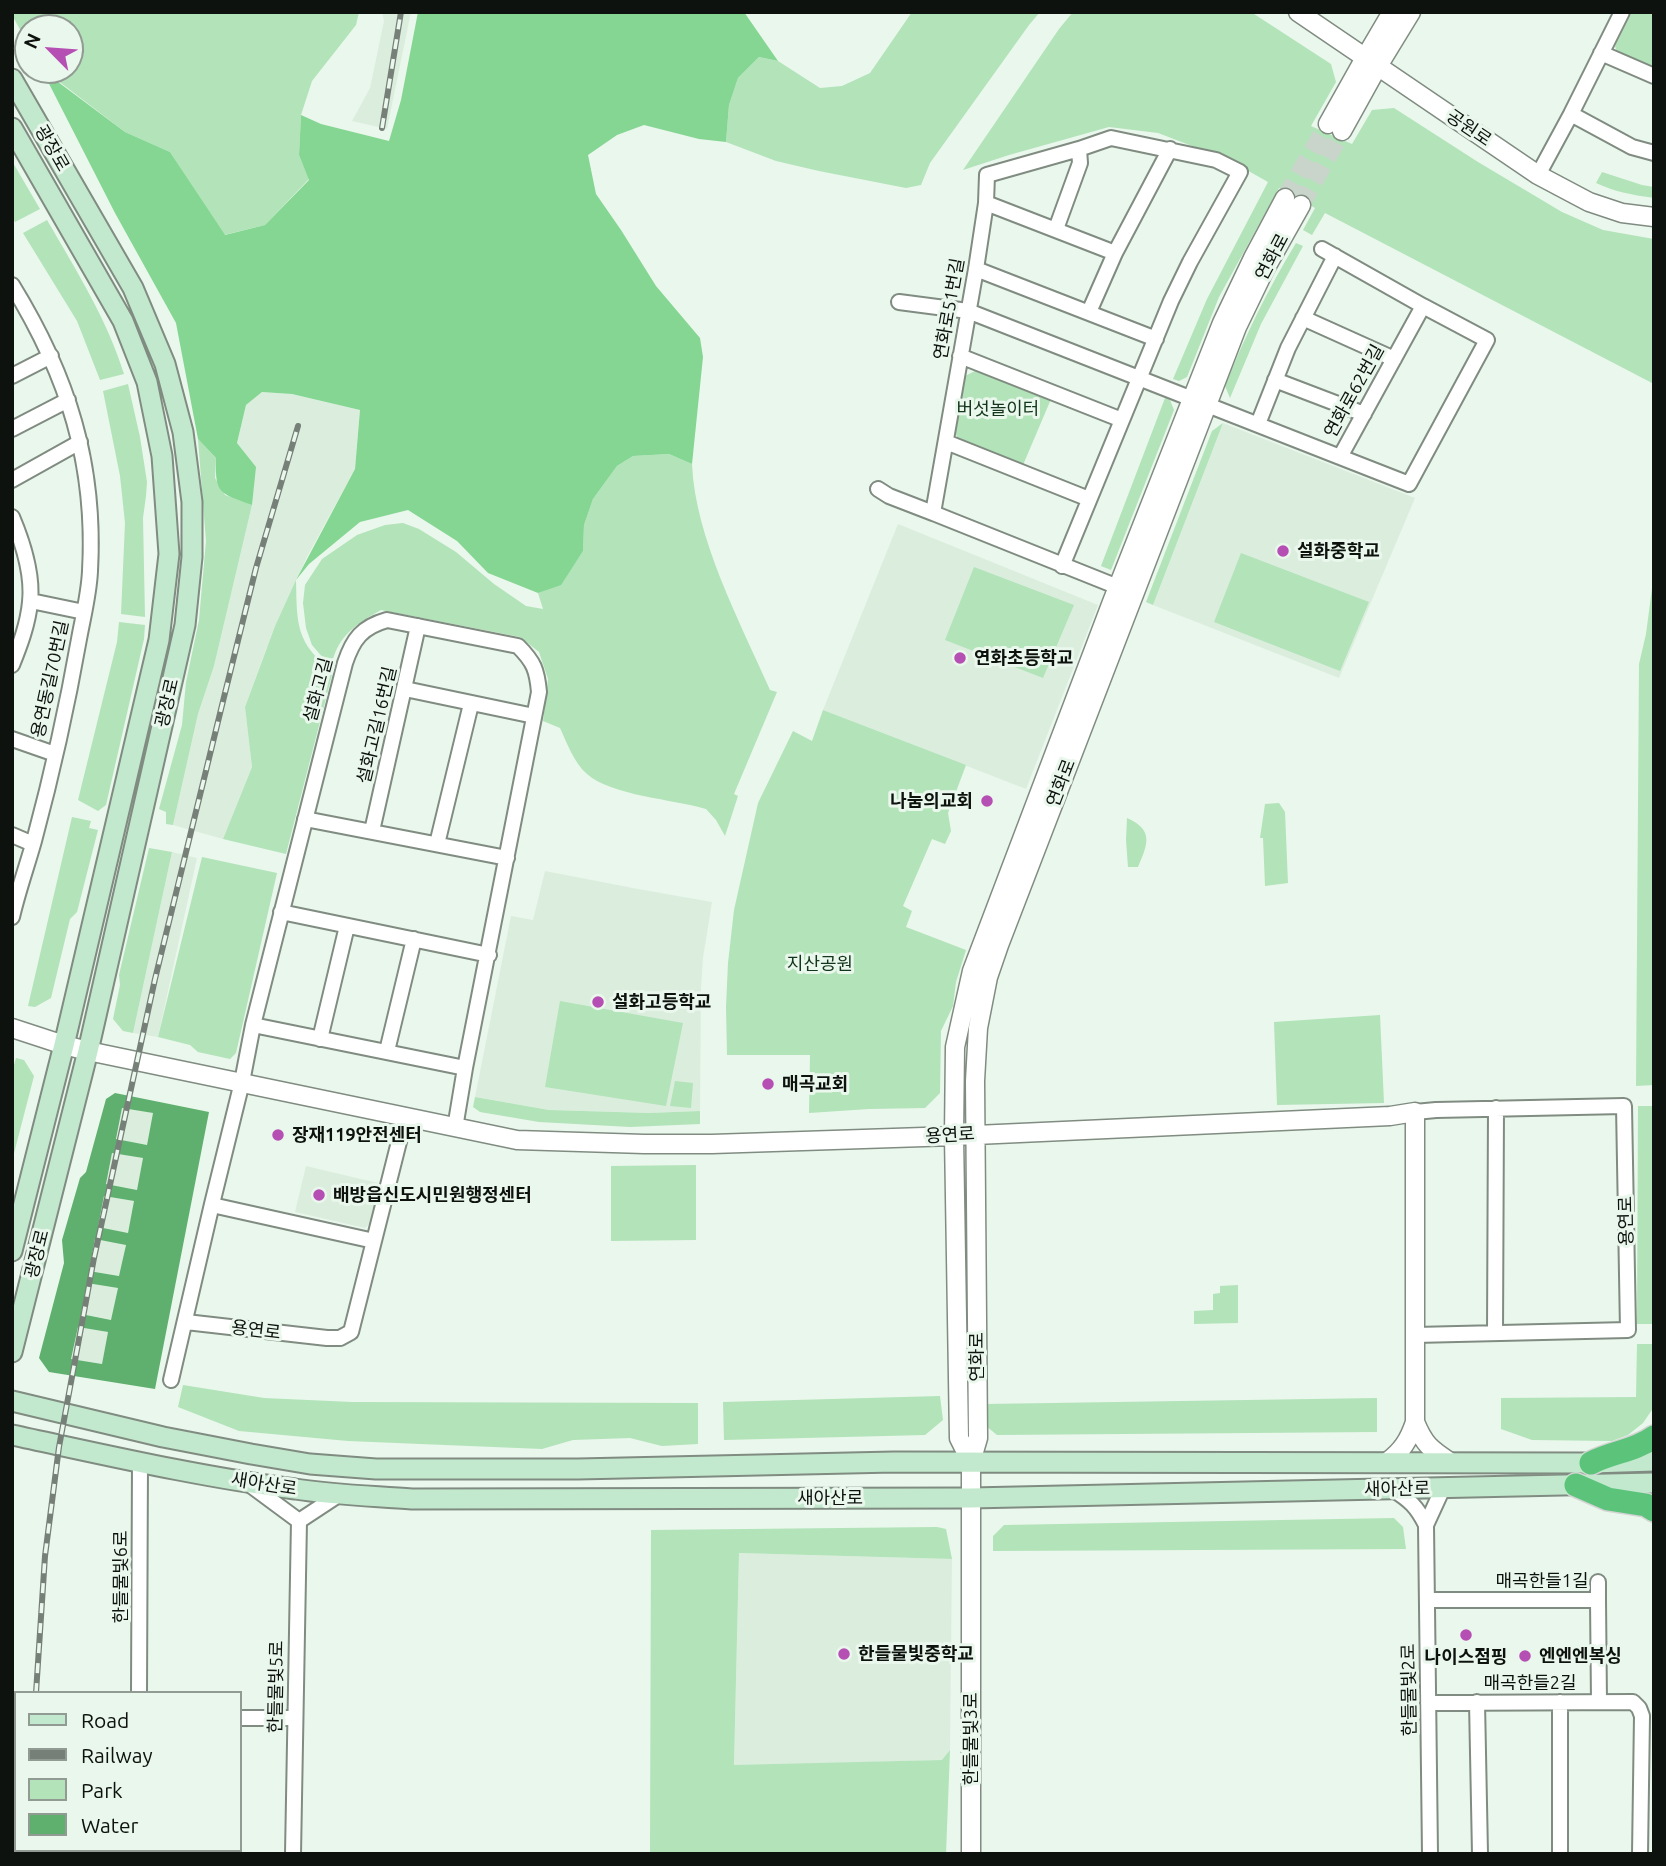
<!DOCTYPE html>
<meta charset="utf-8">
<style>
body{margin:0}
#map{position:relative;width:1666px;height:1866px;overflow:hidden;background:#eaf7ec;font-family:Ubuntu,sans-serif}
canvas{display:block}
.frame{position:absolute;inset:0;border:14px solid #0e120e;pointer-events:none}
.legend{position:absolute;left:14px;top:1691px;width:228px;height:161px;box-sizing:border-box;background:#eaf7ec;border:2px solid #929b93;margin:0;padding:9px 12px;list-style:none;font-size:21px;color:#0e120e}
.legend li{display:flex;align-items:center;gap:14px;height:35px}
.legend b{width:35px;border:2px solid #929b93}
.north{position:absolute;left:14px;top:14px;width:70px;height:70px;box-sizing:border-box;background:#eaf7ec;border:2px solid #929b93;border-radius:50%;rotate:295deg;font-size:19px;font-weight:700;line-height:28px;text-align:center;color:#0e120e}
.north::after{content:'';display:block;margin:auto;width:24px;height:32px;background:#b64fb3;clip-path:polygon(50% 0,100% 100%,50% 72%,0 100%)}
</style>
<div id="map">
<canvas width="1666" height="1866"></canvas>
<div class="frame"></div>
<ul class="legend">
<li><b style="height:9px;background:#c2e9cd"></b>Road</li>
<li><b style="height:9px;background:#778078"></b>Railway</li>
<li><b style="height:19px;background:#b2e3b9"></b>Park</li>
<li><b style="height:19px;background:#5fb06f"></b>Water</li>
</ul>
<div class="north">N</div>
</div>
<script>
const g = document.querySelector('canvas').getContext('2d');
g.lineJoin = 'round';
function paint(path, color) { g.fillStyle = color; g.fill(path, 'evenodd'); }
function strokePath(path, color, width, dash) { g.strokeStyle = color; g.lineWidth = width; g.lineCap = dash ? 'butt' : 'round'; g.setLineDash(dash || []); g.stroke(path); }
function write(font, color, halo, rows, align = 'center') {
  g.font = font + ' Ubuntu,"Noto Sans KR",sans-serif'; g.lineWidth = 6; g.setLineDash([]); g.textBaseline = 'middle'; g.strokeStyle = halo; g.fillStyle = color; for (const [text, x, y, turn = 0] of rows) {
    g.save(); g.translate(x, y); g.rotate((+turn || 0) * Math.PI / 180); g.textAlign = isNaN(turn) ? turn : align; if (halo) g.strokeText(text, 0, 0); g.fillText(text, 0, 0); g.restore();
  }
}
const built = new Path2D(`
 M382,12H411L387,129L352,121L370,88L384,21Z
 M262,392L292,394L360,410L355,469L307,557L275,626L262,660L245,707L252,767L223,839L173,825L198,714L214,666L252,505L255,467L237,443L246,405Z
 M1223,423L1415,498L1339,678L1153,605Z
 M898,524L1098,605L1026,789L823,710Z
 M172,852L197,858L158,1037L133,1033Z
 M545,871L638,889L712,902L703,958L701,988L700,1111L649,1113L549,1110L475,1097L511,916L533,920Z
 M122,1108L153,1113L147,1145L116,1140Z
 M112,1152L143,1158L137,1190L106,1184Z
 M306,1166L382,1184L373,1222L365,1228L295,1212Z
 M104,1196L135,1201L128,1233L97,1228Z
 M95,1239L126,1244L120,1276L89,1271Z
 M87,1282L118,1288L112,1320L81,1314Z
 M78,1327L108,1332L102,1364L71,1359Z
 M739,1553L952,1559L950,1750L943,1760L734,1766Z`);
const green = new Path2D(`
 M12,12H359L356,25L312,81L301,115L299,155L309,179L265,225L224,235L170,152L125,132L44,70H70V28H28V44L12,15Z
 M912,12H1040L1029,25L930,163L921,185L906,188L819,171L776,161L726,142L729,105L738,78L759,57L778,61L820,88L842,86L870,73Z
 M1073,12H1251L1331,64L1336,82L1311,126L1352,144L1372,110L1394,108L1478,162L1562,212L1603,230L1654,239V384L1325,213L1312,235L1303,230L1315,208L1279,188L1219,297L1187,377L1179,381L1173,379L1207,299L1268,182L1229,160L1158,133L1109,127L1009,155L963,170L1059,29Z
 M1632,12H1654V69L1617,52L1615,46Z
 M12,161L40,209L15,222L12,216Z
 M1602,172L1642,185L1654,187V198C1633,195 1615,192 1596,183Z
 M47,220C76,270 107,319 124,374L100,380L77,321L23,233Z
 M1296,243L1303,246L1261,324L1230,398L1225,386C1245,336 1268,289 1296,243Z
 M977,370L1051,399L1023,465L958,439L955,432L965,376Z
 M128,384L140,437L147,482L146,496L143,518L145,617L121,614L125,523L120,476L103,391Z
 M1165,398L1170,400L1174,410L1111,570L1101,566Z
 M1223,423L1153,605L1146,602L1212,431Z
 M198,439L216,458L215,478L225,495L252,505L214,666L198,714L173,825L166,824V812L159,809L182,725L186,682L199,620L206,541Z
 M669,454L692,464C695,538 740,622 770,690L777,692L734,794L738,796L725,836L716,820L706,809C673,799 612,796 587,774C574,763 567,743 560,728L543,721L548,679L539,652L520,637L381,610C357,624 339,634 332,663L324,659L312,645L306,628L303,603L305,585L322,559L357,535L385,525L403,523L419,529L456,552L494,584L526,606L543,609L538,593L560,584L583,551L584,525L593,499L617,466L633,456Z
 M1241,553L1369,602L1340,671L1214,622Z
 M974,567L1074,605L1043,678L945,640Z
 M1654,573V1085L1636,1086L1639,664L1646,634Z
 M296,580C297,622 295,644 333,671L286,854L223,839L252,767L245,707L275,626Z
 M119,622L145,625L144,639L106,805L98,811L78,800L117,642Z
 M823,710L966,765L948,813L951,831L945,844L932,839L903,906L912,911L906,927L966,950L956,982L953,1006L941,1031L940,1093L925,1108L869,1109L809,1113L810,1055H727L726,1007L728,963L734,910L758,803L793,731L812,741Z
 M1279,803L1285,812L1288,883L1265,886L1263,838H1260L1265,804Z
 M72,817L91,821L89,828L98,830L77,912L70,919L51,998L35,1007L28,1006Z
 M1127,818C1154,830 1148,844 1138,867H1128L1126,840Z
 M149,848L172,852L133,1033L123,1031L113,1019L120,985L119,975Z
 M202,857L277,873L236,1053L230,1059L198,1052L190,1045L158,1037Z
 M560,1001L683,1023L666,1106L545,1087Z
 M1380,1015L1384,1103L1277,1105L1274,1022Z
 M16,1058L24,1060L34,1076L12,1161V1072Z
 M675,1081L693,1083L691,1108L670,1106Z
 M475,1097L549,1110L649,1113L700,1111V1124L630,1127L539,1122L480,1112L473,1107Z
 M1638,1106H1654V1324H1637Z
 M696,1165V1240L611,1241V1166Z
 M1238,1285V1323L1194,1324V1311L1213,1310V1294L1220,1293V1286Z
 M1637,1344H1654V1407L1643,1423L1628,1435L1612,1441L1532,1440L1501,1429V1398L1636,1397Z
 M183,1385L264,1398L352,1402L698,1403V1444L662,1446L630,1438L573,1440L542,1449L348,1441L239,1431L178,1407Z
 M940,1396L943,1420L925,1435L724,1440L723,1402Z
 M1377,1398V1432L997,1435L986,1426V1404Z
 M1394,1518L1403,1527L1406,1549L993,1551V1536L1004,1525Z
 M937,1527L946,1529L952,1559L739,1553L734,1765L942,1760L950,1750L946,1854H650L651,1530Z`);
const forest = new Path2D(`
 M418,12H744L778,61L759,57L738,78L729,105L726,142L699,139L644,125L617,135L588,155L596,194L621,230L656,286L700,338L703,357L692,464L669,454L633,456L617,466L593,499L584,525L583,551L561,585L538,593L488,573L457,541L408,510L360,522L309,564L296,580L355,469L360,410L292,394L262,392L246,405L237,443L256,467L252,505C219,493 215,494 216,458L198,439L176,323L115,213L42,70L125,132L170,152L225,235L265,225L309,180L299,155L301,115L321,124L389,141L401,100Z`);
const water = new Path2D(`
 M115,1093L209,1112L155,1389L49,1372L39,1358L64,1263L62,1240L80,1178L86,1172L106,1099ZM122,1108L153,1113L147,1145L116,1139ZM112,1153L143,1158L137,1190L106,1184ZM104,1196L134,1201L128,1233L98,1227ZM95,1239L126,1245L119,1276L89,1271ZM87,1283L118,1288L111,1320L81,1314ZM78,1327L108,1332L102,1364L71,1359Z`);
const tertiaryTunnel = new Path2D(`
 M1285,198L1328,124
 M1301,205L1342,131`);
const minor = new Path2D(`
 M1601,53L1654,76
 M1571,114L1632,147L1654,153
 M1538,175L1571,114L1622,12
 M986,203L1115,253
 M1056,229L1080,163L1079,149
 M976,269L1156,339
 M12,285C68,376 96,464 90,571C89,594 83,617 79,639C67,707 52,774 34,841C27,866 18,891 12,917
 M899,302L968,311L1340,457L1423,306L1322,249
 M1089,312L1115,253L1170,149
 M1303,318L1394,359
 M960,356L1122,420
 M12,376L51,356
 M1275,380L1364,414
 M1258,424L1288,348L1335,256
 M12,429L68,400
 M946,442L1089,499
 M1340,457L1409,484L1487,340L1423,306
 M12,480L80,442
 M878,489L889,496L933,513
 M12,517C23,543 33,574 30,602C28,624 20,645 12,665
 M1062,566L1171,301L1190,262L1240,172L1216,160L1111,138L1079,149L987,175L986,203L976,269L933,513L1118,587
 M31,601L84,612
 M405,689L534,716
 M12,739L55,754
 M305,819L507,858
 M372,831L418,626
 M12,835L33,844
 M437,844L471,704
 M281,912L489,955
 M253,1025L465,1068
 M320,1039L347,926
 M387,1051L414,939
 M212,1205L374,1241
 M186,1322L327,1338H340L351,1332L405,1118
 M1495,1333L1496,1108
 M1415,1335L1628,1330L1624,1106L1436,1110L1415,1112
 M171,1380L212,1204L242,1082L253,1025L345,663C353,639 362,627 387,620L518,646C534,662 537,670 539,692L465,1068L455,1128
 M249,1484L299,1521
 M1392,1489C1410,1500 1417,1507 1426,1525
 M299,1521L340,1494
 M1598,1582V1600
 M1427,1600H1598L1599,1702
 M139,1693L140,1462
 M1477,1702L1480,1854
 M1428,1703L1633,1702L1639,1708L1642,1716L1640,1854
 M240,1718H295
 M12,1719H16
 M134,1854V1850
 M217,1854V1850
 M293,1854L299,1521
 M1430,1854L1426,1525L1443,1488
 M1560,1854V1702`);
const tertiary = new Path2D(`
 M1298,12L1538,175L1589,202L1622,213L1654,217
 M1328,124L1365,58L1392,12
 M1342,131L1378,66L1411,12
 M12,1028L64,1045L88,1051L517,1140L644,1144H712L954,1136L1390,1116L1415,1112V1422C1409,1440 1402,1451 1387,1462
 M1415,1422C1424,1444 1430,1449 1450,1462
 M971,1462L959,1438L954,1136L955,1047L972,971L1112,602L1222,323L1253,258L1285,198
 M971,1854V1462L978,1438L975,1081L978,1028L988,977L999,945L1207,405L1237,327L1265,269L1301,205`);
const secondary = new Path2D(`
 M12,79L133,288L165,364L183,432L192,502V557L185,625L88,1051L12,1352
 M12,128L123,321L147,382L162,456L169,554L159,640L64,1045L12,1251
 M12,1401L163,1437L251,1454L310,1464L376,1469H578L894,1462L1591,1463L1654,1461
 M12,1435C106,1455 200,1477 295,1489C334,1495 373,1496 412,1499L971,1498L1654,1483`);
const trunk = new Path2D(`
 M1591,1463C1612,1452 1635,1451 1654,1437
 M1576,1485L1608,1499L1646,1505L1654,1510`);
const rail = new Path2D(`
 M382,128L401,12
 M36,1693L45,1556L59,1447L94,1258L155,979L225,693L256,568L298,426
 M27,1854V1850`);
const markers = [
 [1283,551,7,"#b64fb3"],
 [960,658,7,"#b64fb3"],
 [987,801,7,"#b64fb3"],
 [598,1002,7,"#b64fb3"],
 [768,1084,7,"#b64fb3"],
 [278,1135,7,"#b64fb3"],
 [319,1195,7,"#b64fb3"],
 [1466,1635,7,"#b64fb3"],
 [844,1654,7,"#b64fb3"],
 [1525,1656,7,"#b64fb3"]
];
const streetNames = [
 ["공원로",1469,128,34],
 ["광장로",52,148,60],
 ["연화로",1272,257,-62],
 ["연화로51번길",949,309,-80],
 ["연화로62번길",1354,391,-61],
 ["용연동길70번길",50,679,-78],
 ["설화고길",318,690,-75],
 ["광장로",167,703,-77],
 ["설화고길16번길",377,725,-77],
 ["연화로",1061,783,-69],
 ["용연로",950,1135,-3],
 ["용연로",1626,1221,-91],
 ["광장로",37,1254,-76],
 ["용연로",256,1330,7],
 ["연화로",977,1357,-90],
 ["새아산로",264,1484,9],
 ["새아산로",1397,1489,-1],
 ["새아산로",830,1498],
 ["한들물빛6로",121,1577,-90],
 ["매곡한들1길",1542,1581],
 ["매곡한들2길",1530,1683],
 ["한들물빛5로",276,1687,-89],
 ["한들물빛2로",1409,1690,-91],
 ["한들물빛3로",971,1739,-90]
];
const parkNames = [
 ["버섯놀이터",998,409],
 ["지산공원",820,964]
];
const poiNames = [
 ["설화중학교",1297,551],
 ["연화초등학교",974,658],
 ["나눔의교회",973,801,"right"],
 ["설화고등학교",612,1002],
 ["매곡교회",782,1084],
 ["장재119안전센터",292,1135],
 ["배방읍신도시민원행정센터",333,1195],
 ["한들물빛중학교",858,1654],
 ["엔엔엔복싱",1539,1656],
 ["나이스점핑",1466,1657,"center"]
];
paint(built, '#dbeedd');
paint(green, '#b2e3b9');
paint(forest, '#84d692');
paint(water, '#5fb06f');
strokePath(tertiaryTunnel, '#c9d5cb', 18, [18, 9]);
strokePath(minor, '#808c81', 18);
strokePath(tertiary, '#808c81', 21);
strokePath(secondary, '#808c81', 23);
strokePath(trunk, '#d4d4d4', 26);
strokePath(minor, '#fff', 14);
strokePath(tertiary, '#fff', 18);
strokePath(secondary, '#c2e9cd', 19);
strokePath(trunk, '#5cc47a', 23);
strokePath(rail, '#778078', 6);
strokePath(rail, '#eaf7ec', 3.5, [10]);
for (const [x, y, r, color] of markers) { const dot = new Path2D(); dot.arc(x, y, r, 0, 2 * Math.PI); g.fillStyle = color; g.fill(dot); strokePath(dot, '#eaf7ec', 2.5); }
write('18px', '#0e120e', '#eaf7ec', streetNames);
write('18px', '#13351b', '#eaf7ec', parkNames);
write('bold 18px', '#0e120e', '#eaf7ec', poiNames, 'left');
</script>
